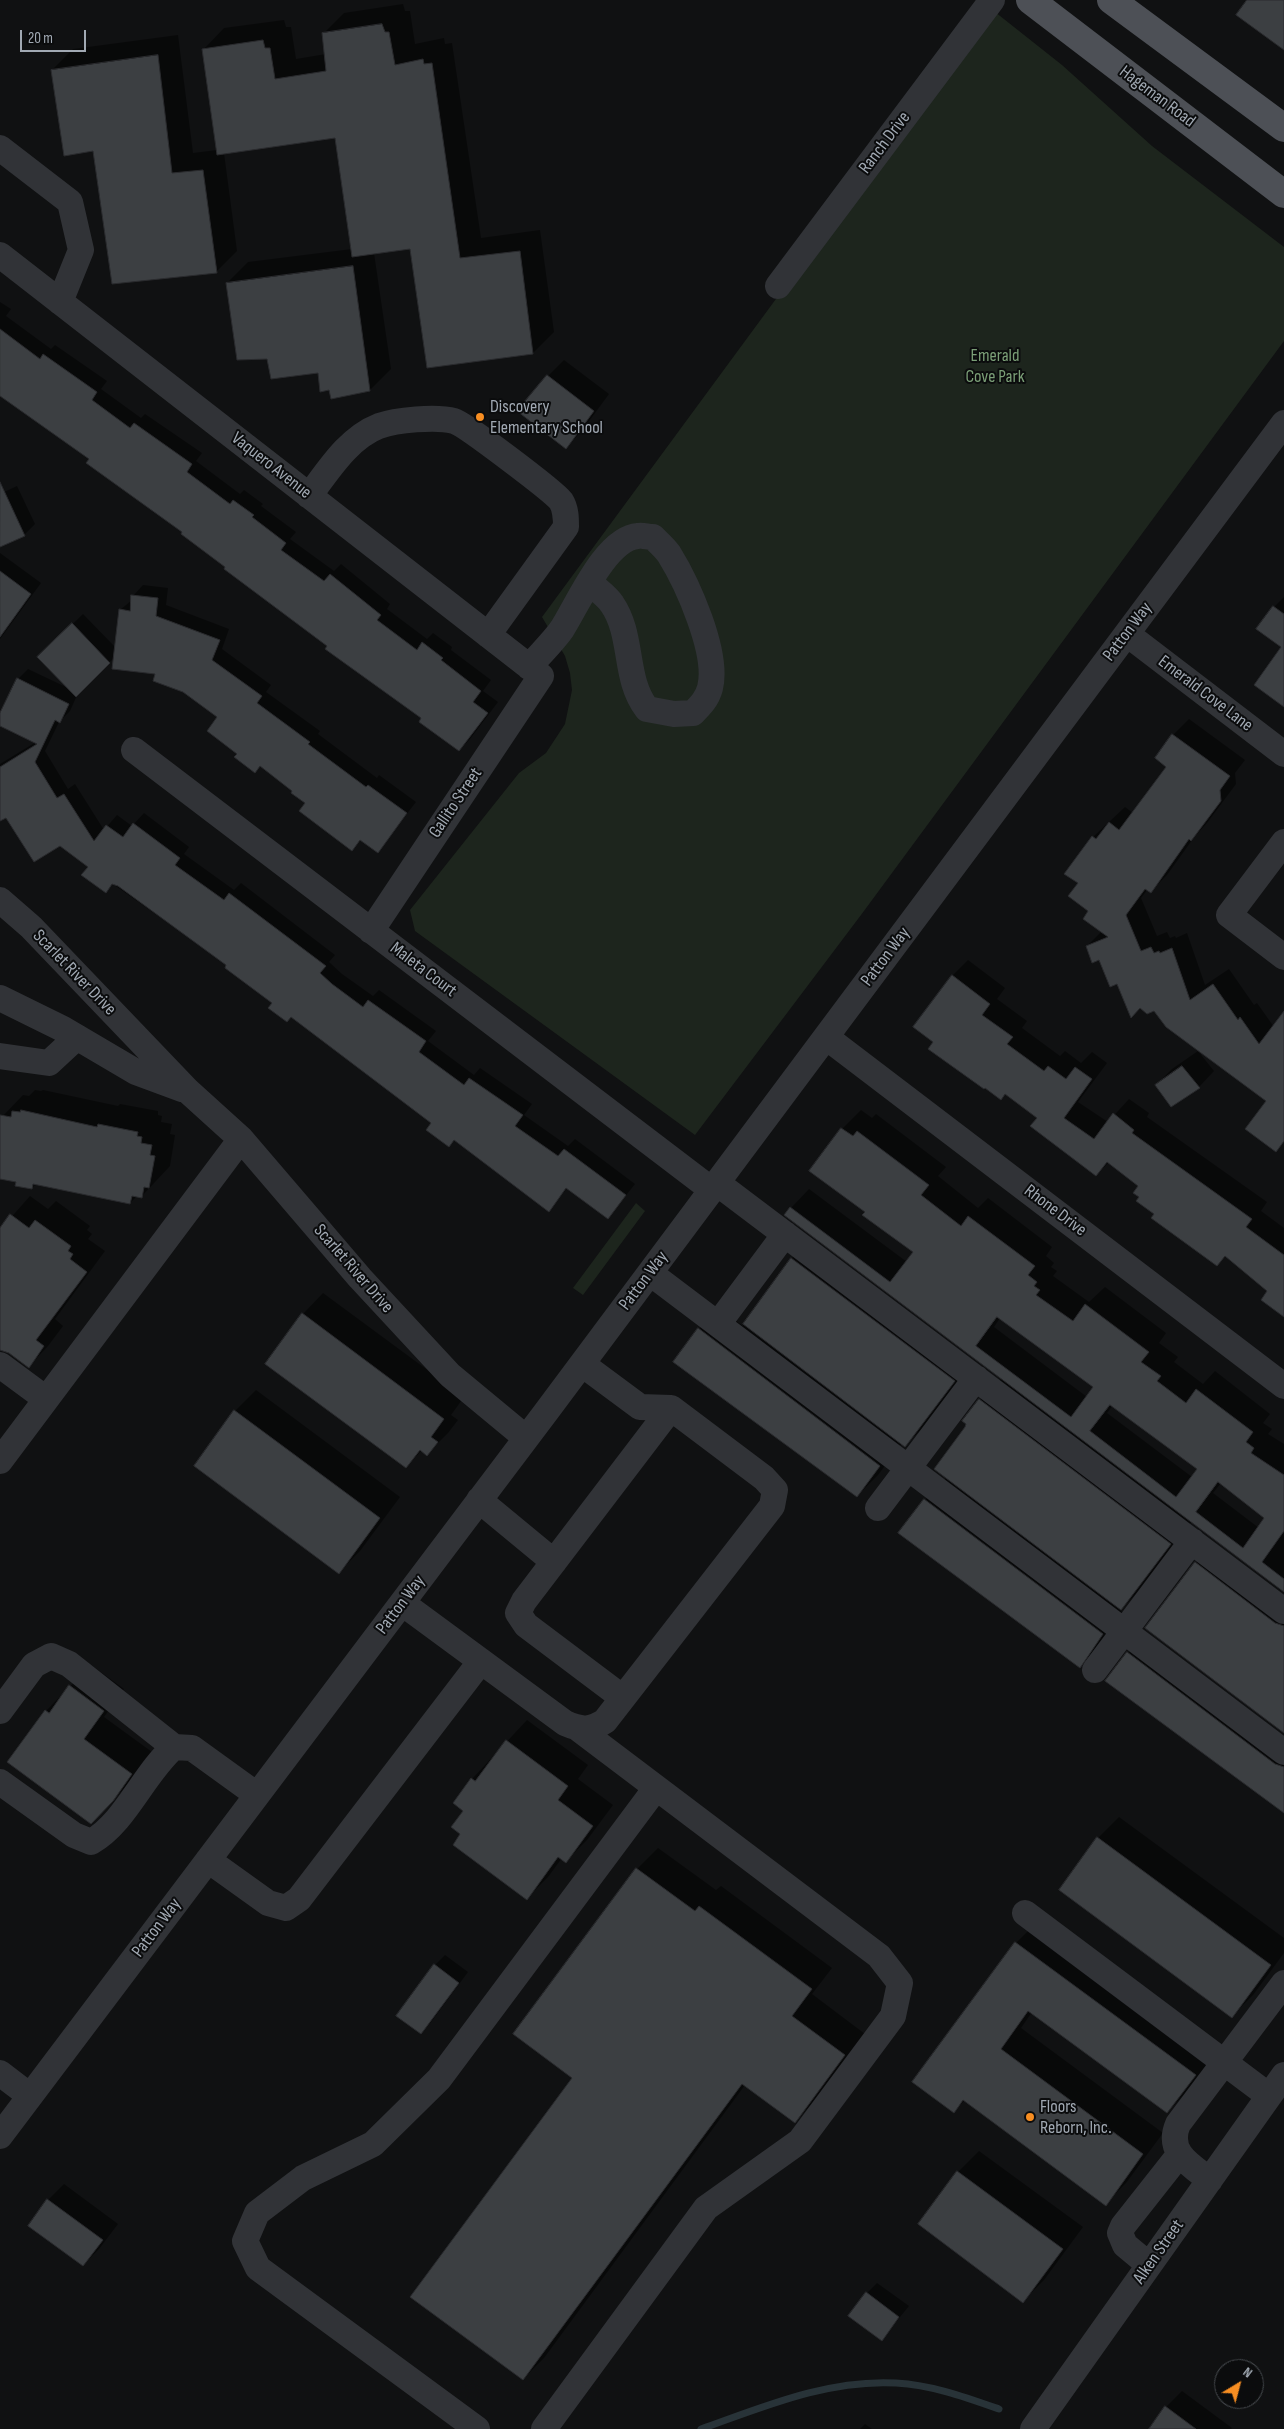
<!DOCTYPE html>
<style>
body{margin:0}
#map{position:relative;width:1284px;height:2429px;overflow:hidden;background:#101112;font-family:"Sofia Sans Condensed",sans-serif}
canvas{display:block}
.north{position:absolute;left:1214px;top:2359px;width:50px;height:50px;box-sizing:border-box;background:#0b0c0d;border:1px solid #474b4f;border-radius:50%;rotate:37deg;font-size:14px;font-weight:700;line-height:20px;text-align:center;color:#a1a9b3}
.north::after{content:'';display:block;margin:auto;width:18px;height:22px;background:#f88e22;clip-path:polygon(50% 0,100% 100%,50% 72%,0 100%)}
.scale{position:absolute;left:20px;top:30px;width:66px;height:22px;box-sizing:border-box;border:2px solid #a1a9b3;border-top:0;padding-left:6px;font-size:15px;line-height:18px;white-space:nowrap;color:#a1a9b3;-webkit-text-stroke:4px #0b0c0d;paint-order:stroke}
</style>
<div id="map">
<canvas width="1284" height="2429"></canvas>
<div class="north">N</div>
<div class="scale">20 m</div>
</div>
<script>
const g = document.querySelector('canvas').getContext('2d');
g.lineJoin = 'round';
function paint(path, color) { g.fillStyle = color; g.fill(path, 'evenodd'); }
function strokePath(path, color, width, dash) { g.strokeStyle = color; g.lineWidth = width; g.lineCap = dash ? 'butt' : 'round'; g.setLineDash(dash || []); g.stroke(path); }
function write(font, color, halo, rows, align = 'center') {
  g.font = font + ' "Sofia Sans Condensed",sans-serif'; g.lineWidth = 4; g.setLineDash([]); g.textBaseline = 'middle'; g.strokeStyle = halo; g.fillStyle = color; for (const [text, x, y, turn = 0] of rows) {
    g.save(); g.translate(x, y); g.rotate((+turn || 0) * Math.PI / 180); g.textAlign = isNaN(turn) ? turn : align; if (halo) g.strokeText(text, 0, 0); g.fillText(text, 0, 0); g.restore();
  }
}
const green = new Path2D(`
 M990,8L1062,65L1152,146L1284,247V341L861,915L695,1135L415,931L410,910L519,773L546,753L565,724L572,690L570,673L565,656L542,617Z
 M636,1203L645,1211L583,1295L573,1288Z`);
const shadow = new Path2D(`
 M403,4L405,11H410L415,44L444,38L445,44L452,43L481,238L540,230L554,332L533,353L411,247L374,253L391,369L370,390L330,388L319,371L268,358L227,283L248,262L352,249L336,137L224,153L237,251L216,272L94,150L52,70L73,49L178,35L193,153L217,150L204,49L224,28L284,20L286,27H291L296,59L326,54L323,34L344,13Z
 M0,302L11,309L6,316L51,349L55,345L107,381L101,389L141,418L145,414L202,453L196,461L240,494L244,490L263,504L261,506L296,532L290,539L334,571L341,564L390,604L387,609L427,639L433,633L452,647L451,650L491,680L483,691L498,702L470,739L459,750L423,718L184,532L0,392Z
 M564,360L609,394L581,432L566,447L548,376Z
 M17,486L35,524L24,535L0,546V494Z
 M0,553L41,583L0,639Z
 M143,585L168,588L166,605L229,629L222,649L271,685L266,692L320,731L318,734L377,778L379,775L416,802L378,851L361,840L352,849L294,790L261,765L255,771L238,754L219,717L157,673L115,657L78,693L70,711L59,722L45,751L68,789L75,784L104,830L117,815L132,826L144,813L189,847L184,854L234,890L241,883L335,955L329,962L342,974L373,996L379,990L436,1031L428,1041L474,1075L480,1068L532,1104L524,1115L568,1146L575,1139L635,1184L608,1218L568,1187L548,1210L455,1140L449,1145L433,1123L228,965L113,884L105,892L89,866L60,845L0,814V764L36,742L0,725V716L18,679L28,669L68,688L39,657L83,614L116,648L120,610L132,600L133,596Z
 M1284,597V706L1283,647L1274,607Z
 M1189,719L1245,760L1235,773L1236,784L1207,823L1195,836L1167,875L1151,891L1148,889L1141,898L1157,936L1167,932L1170,938L1175,936L1176,938L1187,933L1205,985L1229,969L1254,1005L1257,1003L1274,1027L1284,1015V1142L1276,1150L1268,1101L1118,982L1087,946L1102,931L1090,911L1080,883L1093,837L1125,807L1133,813L1168,766L1156,758L1173,735Z
 M968,960L1005,988L997,999L1027,1021L1022,1028L1060,1056L1065,1051L1081,1063L1092,1052L1107,1063L1078,1102L1108,1122L1129,1099L1149,1113L1147,1117L1267,1202L1261,1211L1284,1228V1316L1269,1291L1226,1256L1217,1265L1156,1214L1141,1197L1140,1185L1109,1162L1096,1175L1038,1118L934,1042L952,976Z
 M1198,1051L1214,1071L1199,1087L1156,1085L1172,1069Z
 M35,1090L41,1091L43,1090L118,1106L120,1104L158,1111V1115L162,1116L161,1122L172,1124L170,1134L175,1135L170,1166L141,1197L137,1196L130,1203L36,1184L32,1188L17,1181L0,1178V1119L23,1095L29,1096Z
 M861,1110L872,1118L876,1114L946,1167L938,1176L978,1208L988,1198L1052,1247L1046,1256L1054,1263L1051,1267L1057,1271L1053,1276L1089,1302L1105,1287L1166,1333L1159,1343L1178,1357L1174,1362L1203,1384L1215,1371L1270,1414L1263,1423L1272,1429L1268,1434L1284,1444V1593L1192,1521L1142,1588L1120,1610L1123,1613L1101,1645L1080,1666L900,1533L925,1500L947,1477L967,1424L980,1400L1002,1378L791,1208L809,1189L907,1262L914,1252L866,1212L811,1171L842,1129ZM1000,1318L1095,1387L1087,1397L994,1327ZM1113,1405L1199,1468L1192,1477L1107,1413ZM1221,1483L1266,1518L1259,1528L1213,1493Z
 M30,1196L48,1209L56,1201L90,1226L87,1230L92,1234L88,1239L105,1251L55,1319L63,1326L48,1346L29,1366L0,1347V1230Z
 M810,1240L972,1362L924,1427L905,1445L902,1443L878,1475L857,1496L699,1329L719,1308L743,1326L792,1258Z
 M323,1293L464,1397L451,1415L458,1420L448,1433L427,1454L422,1450L406,1467L303,1314Z
 M256,1390L400,1497L360,1551L339,1572L235,1411Z
 M1214,1545L1284,1598V1732L1196,1563Z
 M1146,1635L1284,1739V1812L1128,1653Z
 M91,1665L124,1689L104,1717L152,1752L133,1779L112,1801L46,1711Z
 M527,1720L588,1765L578,1779L613,1805L587,1840L566,1861L562,1858L548,1877L527,1898L462,1834L472,1779Z
 M1119,1817L1284,1938V1953L1253,1995L1232,2016L1098,1838Z
 M658,1848L716,1890L721,1886L832,1968L812,1994L865,2034L816,2100L795,2121L745,2085L544,2358L523,2379L574,2077L515,2034L637,1869Z
 M1037,1922L1216,2054L1188,2091L1167,2112L1032,2012L1021,2028L1163,2133L1126,2183L1105,2204L965,2100L954,2111L1016,1943Z
 M445,1955L468,1972L431,2022L421,2033L435,1965Z
 M979,2151L1083,2227L1044,2280L1023,2301L919,2224L958,2172Z
 M64,2184L118,2224L99,2249L83,2265L30,2225L48,2200Z
 M877,2283L909,2306L882,2339L867,2293Z
 M1182,2391L1232,2428L1231,2429H1150L1166,2407Z
 M865,2424L872,2429H860Z`);
const stream = new Path2D(`
 M701,2429C763,2407 828,2379 896,2383C932,2385 965,2397 999,2409`);
const building = new Path2D(`
 M1247,0H1284V50L1236,15Z
 M382,24L385,32H389L395,65L423,59L424,64L432,63L460,258L520,251L533,354L427,368L410,249L352,257L335,138L217,155L202,49L263,40L265,48H270L275,79L326,71L322,33Z
 M158,55L172,173L203,170L217,273L112,284L93,151L64,156L51,70Z
 M353,266L370,391L331,399L329,390L320,392L318,373L271,379L267,359L237,360L226,283Z
 M0,329L40,359L43,354L97,392L92,400L130,428L134,423L192,464L187,472L230,504L233,500L254,515L252,517L286,543L281,550L324,581L330,574L381,615L377,620L417,650L422,642L443,658L441,660L481,691L473,702L488,713L459,751L419,722L421,718L325,649L327,646L224,569L225,567L181,534L182,532L86,463L89,459L0,396Z
 M547,375L594,411L566,449L517,411Z
 M0,482L25,536L0,547Z
 M0,571L31,594L0,637Z
 M131,595L158,598L156,616L220,640L212,660L262,696L257,703L310,742L308,744L366,787L368,785L407,813L378,853L360,840L352,851L299,811L305,803L291,793L292,791L260,766L255,773L234,757L237,754L207,731L217,717L183,692L153,681L155,674L112,669L119,609L130,611Z
 M1273,606L1284,614V707L1254,685L1281,647L1256,629Z
 M72,623L110,663L76,697L37,657Z
 M17,678L69,704L60,723L55,720L35,762L57,798L64,794L94,841L106,825L123,837L133,823L180,858L175,865L224,900L229,893L326,966L320,973L332,984L363,1007L368,1000L426,1041L419,1052L464,1085L469,1078L523,1115L515,1126L558,1156L564,1149L626,1195L608,1219L566,1188L549,1212L454,1140L449,1147L426,1130L431,1123L291,1017L287,1022L268,1008L272,1003L225,968L226,965L118,886L112,884L106,893L81,875L88,867L60,846L34,862L6,818L0,821V767L37,744L0,726V713Z
 M1172,734L1230,776L1220,790L1221,801L1191,841L1189,839L1151,893L1145,889L1126,915L1141,951L1151,947L1154,953L1159,951L1160,953L1172,948L1190,1000L1213,984L1238,1020L1240,1017L1259,1044L1284,1011V1141L1276,1152L1245,1129L1266,1101L1166,1027L1154,1011L1147,1014L1140,1008L1131,1018L1117,984L1110,987L1099,960L1092,963L1086,946L1108,937L1083,919L1088,911L1068,896L1078,883L1064,874L1092,836L1096,839L1109,822L1119,830L1166,767L1155,758Z
 M952,975L990,1004L982,1015L1013,1037L1007,1044L1044,1071L1048,1066L1066,1079L1075,1067L1092,1079L1064,1118L1094,1139L1113,1113L1134,1130L1132,1133L1252,1219L1246,1227L1284,1255V1317L1261,1300L1267,1291L1225,1256L1217,1266L1151,1218L1154,1214L1136,1201L1139,1197L1133,1193L1138,1186L1107,1162L1096,1176L1030,1126L1037,1118L1005,1094L1001,1100L985,1088L984,1089L928,1049L933,1042L913,1027Z
 M1182,1066L1200,1088L1171,1107L1155,1085Z
 M21,1110L97,1127L98,1124L138,1132L137,1136L142,1137L141,1143L152,1145L150,1155L155,1156L149,1188L144,1187L142,1198L132,1196L130,1204L33,1184L32,1189L15,1186L16,1182L0,1179V1115L11,1117L12,1111L20,1112Z
 M841,1128L853,1136L857,1131L929,1185L921,1195L961,1226L968,1216L1035,1266L1028,1275L1037,1282L1034,1286L1040,1290L1036,1295L1073,1321L1085,1304L1149,1352L1141,1362L1161,1376L1157,1381L1186,1403L1196,1389L1253,1432L1246,1442L1254,1448L1251,1453L1284,1475V1531L1262,1562L1284,1579V1592L784,1215L790,1207L890,1282L913,1252L862,1215L865,1212L809,1171ZM997,1317L1093,1387L1071,1417L976,1346ZM1110,1405L1197,1469L1176,1497L1090,1431ZM1218,1482L1264,1518L1243,1548L1196,1512Z
 M10,1214L29,1228L35,1220L71,1246L68,1251L73,1254L70,1259L87,1272L36,1340L44,1346L29,1368L9,1353L0,1350V1228Z
 M791,1258L955,1381L905,1447L743,1324Z
 M302,1313L444,1419L431,1437L438,1442L427,1456L420,1450L406,1468L265,1364Z
 M698,1328L880,1466L857,1497L673,1362Z
 M979,1399L1171,1544L1121,1610L934,1469L965,1427L966,1424L962,1421Z
 M234,1410L380,1518L339,1574L194,1466Z
 M924,1499L1103,1634L1080,1668L898,1533Z
 M1195,1562L1275,1623L1284,1626V1733L1145,1628Z
 M1127,1652L1275,1764L1284,1767V1813L1105,1681Z
 M69,1685L104,1711L84,1739L132,1774L113,1801L91,1824L7,1762L45,1710L49,1713Z
 M506,1740L568,1786L558,1800L593,1826L566,1863L558,1857L527,1900L453,1845L460,1834L451,1827L463,1811L453,1803L471,1778L475,1781Z
 M1097,1837L1271,1965L1232,2018L1059,1890Z
 M636,1868L695,1911L699,1906L812,1989L792,2016L845,2055L795,2123L742,2084L523,2380L410,2297L572,2078L513,2034Z
 M1015,1942L1196,2075L1167,2113L1028,2011L1001,2049L1143,2154L1106,2206L963,2100L954,2113L912,2082Z
 M434,1964L459,1983L421,2034L396,2016Z
 M957,2171L1063,2249L1023,2303L918,2224Z
 M47,2199L103,2240L83,2266L28,2226Z
 M866,2292L899,2317L882,2341L848,2316Z
 M1165,2406L1196,2429H1149Z`);
const minor = new Path2D(`
 M0,148L70,202L81,250L60,302
 M0,255L541,676L371,931
 M778,286L992,0
 M309,496C328,471 348,438 379,426C396,420 436,416 454,421C465,424 553,491 561,501C566,509 566,518 566,527L488,635
 M1127,634L1284,754
 M529,667C540,654 553,642 562,629C578,604 606,538 638,536C642,535 648,537 653,537C658,542 665,548 669,554C687,583 719,653 710,688C707,699 701,705 693,713L674,714L647,709C623,678 634,636 612,604C607,596 596,589 589,582
 M134,750L712,1190
 M1284,842L1229,915L1284,957
 M0,900L31,927L188,1091L241,1139L360,1278L450,1375L526,1438
 M0,998L63,1029L136,1072L182,1089
 M826,1037L1284,1386
 M0,1056L49,1063L77,1037
 M717,1183L1284,1611
 M650,1273L1284,1752
 M718,1324L785,1234
 M0,1365L46,1399
 M0,1461L241,1139
 M479,1500L554,1562
 M878,1508L976,1378
 M402,1603L565,1723C581,1730 590,1731 605,1721L772,1506L775,1490L764,1478L671,1408L640,1407L582,1364
 M1095,1670L1192,1541
 M623,1698L526,1625L518,1613L524,1601L671,1408
 M0,1711L34,1665L51,1656L69,1664L174,1747
 M0,1782L74,1835L91,1842C126,1822 143,1774 174,1747L192,1748L257,1795
 M208,1860L268,1903L286,1908L299,1899L481,1661
 M1025,1913L1269,2096
 M0,2073L30,2096
 M0,2136L546,1412L1284,423
 M1210,2180C1190,2165 1166,2152 1178,2124L1284,1983
 M1149,2265L1125,2245L1120,2233L1123,2226L1179,2155
 M477,2429L258,2268L245,2241L257,2213L303,2178L373,2144L439,2079L656,1788
 M544,2429L706,2208L800,2141L893,2016L900,1983L879,1956L580,1730
 M1033,2429L1284,2075`);
const major = new Path2D(`
 M1030,0L1284,194
 M1111,0L1284,128`);
const markers = [
 [480,417,5,"#f88e22"],
 [1030,2117,5,"#f88e22"]
];
const streetNames = [
 ["Hageman Road",1157,97,37],
 ["Ranch Drive",885,143,-53],
 ["Vaquero Avenue",271,466,38],
 ["Patton Way",1128,632,-53],
 ["Emerald Cove Lane",1205,694,37],
 ["Gallito Street",456,803,-56],
 ["Patton Way",886,957,-53],
 ["Maleta Court",423,970,37],
 ["Scarlet River Drive",74,973,46],
 ["Rhone Drive",1055,1211,37],
 ["Scarlet River Drive",353,1269,49],
 ["Patton Way",644,1281,-53],
 ["Patton Way",401,1605,-53],
 ["Patton Way",157,1928,-53],
 ["Alken Street",1159,2252,-55]
];
const parkNames = [
 ["Emerald",995,356],
 ["Cove Park",995,377]
];
const poiNames = [
 ["Discovery",490,407],
 ["Elementary School",490,428],
 ["Floors",1040,2107],
 ["Reborn, Inc.",1040,2128]
];
paint(green, '#1d251d');
paint(shadow, '#0007');
strokePath(stream, '#283338', 7);
paint(building, '#3c3f42');
strokePath(building, '#2a2b2e', 1);
strokePath(minor, '#313337', 26);
strokePath(major, '#4d5056', 28);
for (const [x, y, r, color] of markers) { const dot = new Path2D(); dot.arc(x, y, r, 0, 2 * Math.PI); g.fillStyle = color; g.fill(dot); strokePath(dot, '#0b0c0d', 2); }
write('18px', '#a1a9b3', '#0b0c0d', streetNames);
write('18px', '#7b9f77', '#0b0c0d', parkNames);
write('18px', '#a1a9b3', '#0b0c0d', poiNames, 'left');
</script>
